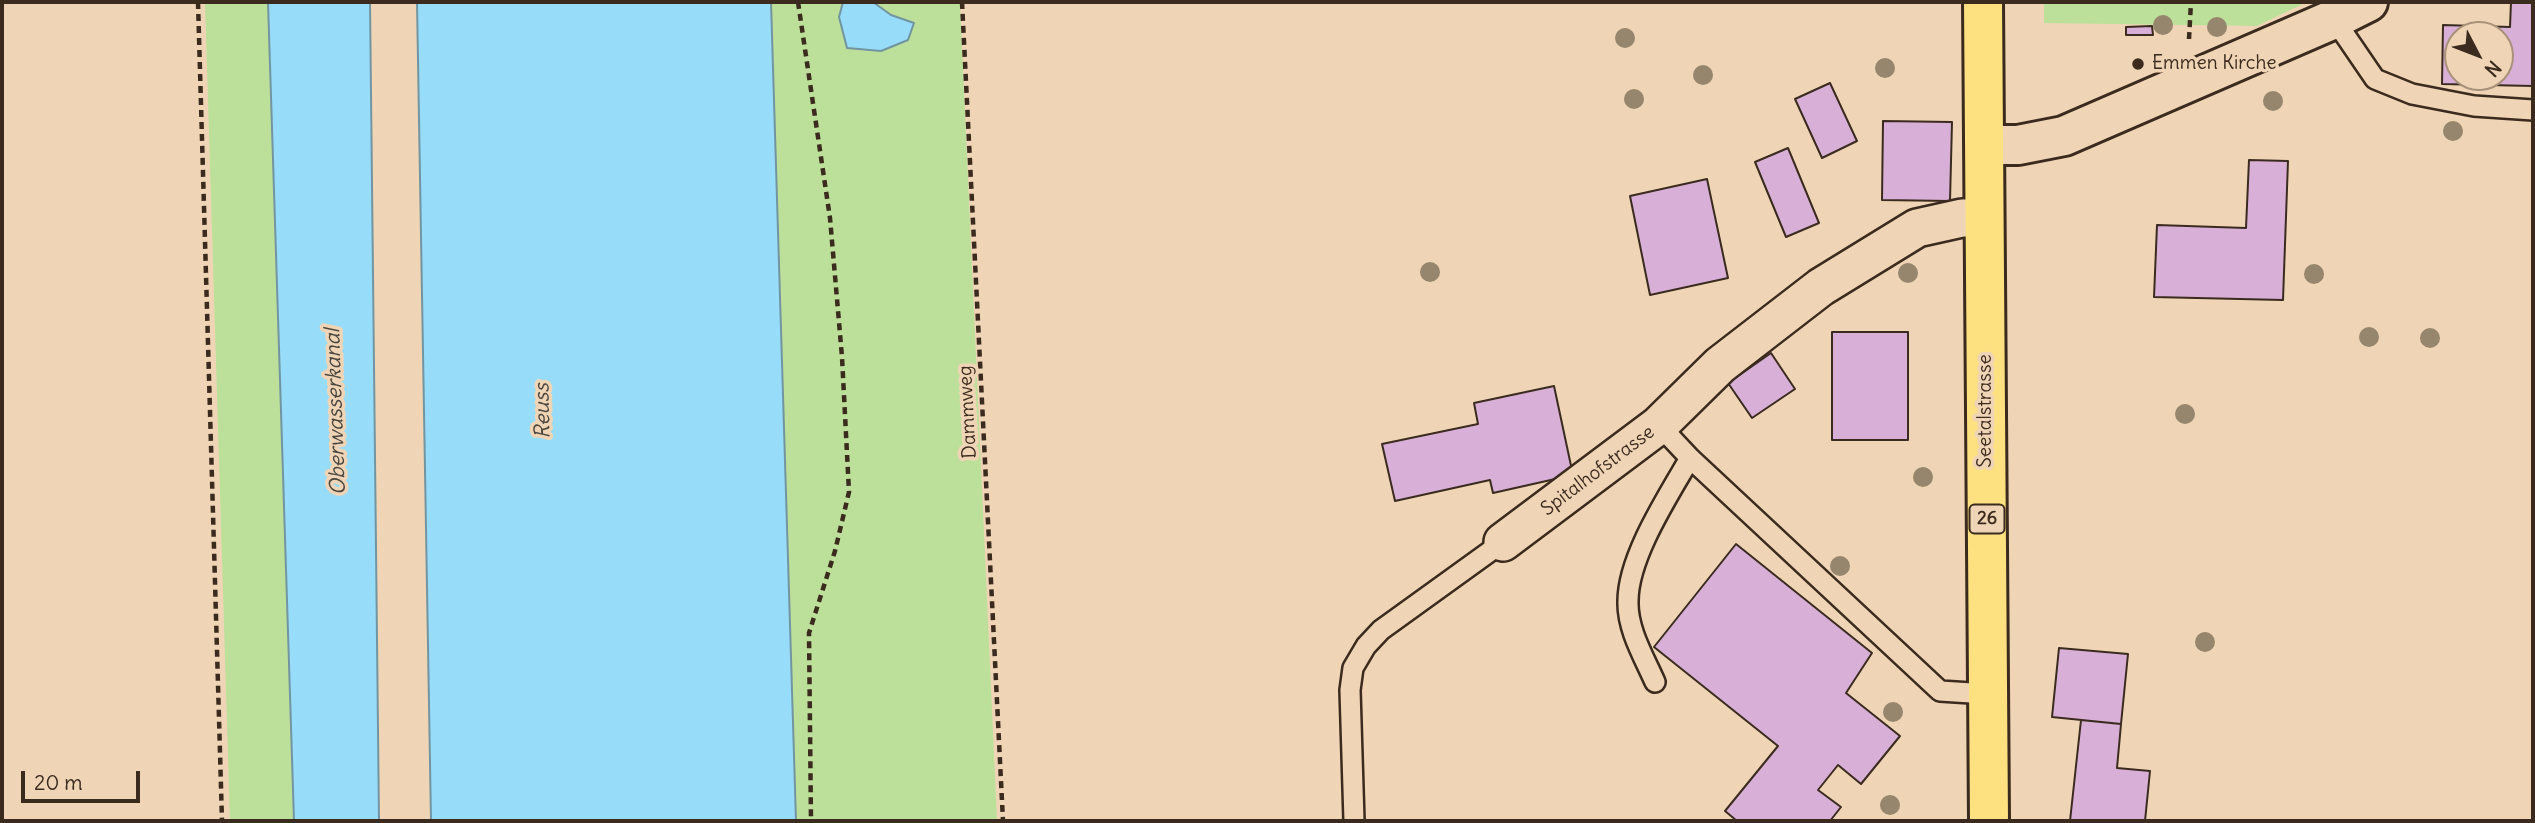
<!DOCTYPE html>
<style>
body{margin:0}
#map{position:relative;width:2535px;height:823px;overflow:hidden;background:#efd5b6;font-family:Delius,sans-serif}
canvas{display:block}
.frame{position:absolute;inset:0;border:4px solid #3b2a1e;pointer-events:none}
.north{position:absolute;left:2444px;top:21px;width:70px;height:70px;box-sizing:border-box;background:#efd5b6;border:2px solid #a79179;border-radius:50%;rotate:132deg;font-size:19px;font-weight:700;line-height:28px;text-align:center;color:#3b2a1e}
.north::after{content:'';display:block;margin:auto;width:24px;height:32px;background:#3b2a1e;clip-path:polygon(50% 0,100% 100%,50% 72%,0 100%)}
.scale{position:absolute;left:21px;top:771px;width:119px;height:32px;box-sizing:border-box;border:4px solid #3b2a1e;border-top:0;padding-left:9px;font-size:21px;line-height:24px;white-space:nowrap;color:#3b2a1e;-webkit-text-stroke:5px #efd5b6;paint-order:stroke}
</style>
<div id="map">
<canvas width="2535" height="823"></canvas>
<div class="frame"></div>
<div class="north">N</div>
<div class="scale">20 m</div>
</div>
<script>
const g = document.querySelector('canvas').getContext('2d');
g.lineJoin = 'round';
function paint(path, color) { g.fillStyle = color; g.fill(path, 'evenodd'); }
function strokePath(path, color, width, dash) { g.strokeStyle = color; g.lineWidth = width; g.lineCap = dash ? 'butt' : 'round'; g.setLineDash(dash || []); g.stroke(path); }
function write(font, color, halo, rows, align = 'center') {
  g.font = font + ' Delius,sans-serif'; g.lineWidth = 7; g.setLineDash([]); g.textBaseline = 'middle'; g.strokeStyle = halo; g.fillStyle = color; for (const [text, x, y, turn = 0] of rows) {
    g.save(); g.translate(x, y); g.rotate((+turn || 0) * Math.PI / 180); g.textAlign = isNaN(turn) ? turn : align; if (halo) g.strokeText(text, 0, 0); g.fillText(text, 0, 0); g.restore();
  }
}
const green = new Path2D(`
 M205,2H268L294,821H230Z
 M771,2H960L997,821H796Z
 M2044,2H2307L2257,26L2044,23Z`);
const water = new Path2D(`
 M268,2H370L379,821H294Z
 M417,2H771L796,821H431Z
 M843,2H873L891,15L914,23L908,40L881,51L847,48L839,17Z`);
const building = new Path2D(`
 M2511,2H2533V86L2442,84L2443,25L2510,27ZM2458,35H2500V77H2458Z
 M2152,26L2153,35H2126V27Z
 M1830,83L1857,141L1822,158L1795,99Z
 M1883,121L1952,122L1950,201L1882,200Z
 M1788,148L1819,223L1786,237L1755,162Z
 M2249,160L2288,161L2283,300L2154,297L2157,225L2246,228Z
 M1707,179L1728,278L1650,295L1630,196Z
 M1832,332H1908V440H1832Z
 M1771,353L1795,389L1752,418L1728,383Z
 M1554,386L1573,475L1493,493L1490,480L1395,501L1382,444L1478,424L1474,403Z
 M1736,544L1872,653L1846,693L1900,736L1861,784L1838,765L1818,790L1841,807L1830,821H1737L1725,811L1778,746L1654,647Z
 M2059,648L2128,654L2121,724L2052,717Z
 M2081,720L2121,724L2117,768L2150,771L2145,821H2070Z`);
const path = new Path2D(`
 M198,2L222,821
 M798,2L830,218L842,357L849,492L835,551L809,633L811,821
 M962,2L1003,821
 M2189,39L2191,2`);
const service = new Path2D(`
 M2334,19L2375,79L2412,94L2474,106L2533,110
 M1659,425L1690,458L1940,691L1987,694
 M1655,682C1644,657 1627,629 1628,601C1628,557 1668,496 1690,458
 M1354,821L1350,690L1353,668L1366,646L1381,630L1503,542`);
const minor = new Path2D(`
 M1503,542L1659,425L1720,365L1821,287L1917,228L1962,218H1984`);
const tertiary = new Path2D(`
 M1985,145H2018L2064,136L2334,19L2368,2`);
const primary = new Path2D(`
 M1983,2L1989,821`);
const trees = [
 [2163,25],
 [2217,27],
 [1625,38],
 [1885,68],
 [1703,75],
 [1634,99],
 [2273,101],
 [2453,131],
 [1430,272],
 [1908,273],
 [2314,274],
 [2369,337],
 [2430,338],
 [2185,414],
 [1923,477],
 [1840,566],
 [2205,642],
 [1893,712],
 [1890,805]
];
const markers = [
 [2138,64,7,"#3b2a1e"]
];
const shields = [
 [1987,519,35]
];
const shieldNames = [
 ["26",1987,519]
];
const poiNames = [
 ["Emmen Kirche",2152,64]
];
const streetNames = [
 ["Seetalstrasse",1986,411,-90],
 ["Dammweg",968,412,-93],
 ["Spitalhofstrasse",1598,471,-37]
];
const waterNames = [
 ["Reuss",543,411,-91],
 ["Oberwasserkanal",336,412,-92]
];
paint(green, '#bce09a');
paint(water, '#97dcf9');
strokePath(water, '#7295a1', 2);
paint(building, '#d8b0d7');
strokePath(building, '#3b2a1e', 2);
strokePath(service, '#3b2a1e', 24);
strokePath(minor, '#3b2a1e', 42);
strokePath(tertiary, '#3b2a1e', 44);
strokePath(primary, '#3b2a1e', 44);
strokePath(path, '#3b2a1e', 4.5, [7, 5]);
strokePath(service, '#efd5b6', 19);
strokePath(minor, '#efd5b6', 37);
strokePath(tertiary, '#efd5b6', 38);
strokePath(primary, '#fde080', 38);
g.fillStyle = '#96866d';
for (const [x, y] of trees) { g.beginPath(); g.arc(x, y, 10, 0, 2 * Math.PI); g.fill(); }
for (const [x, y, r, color] of markers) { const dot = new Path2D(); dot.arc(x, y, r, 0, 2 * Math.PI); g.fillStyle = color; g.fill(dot); strokePath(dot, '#efd5b6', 2.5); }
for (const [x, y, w] of shields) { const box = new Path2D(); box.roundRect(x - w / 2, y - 14.5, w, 29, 5); g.fillStyle = '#efd5b6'; g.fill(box); strokePath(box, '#3b2a1e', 2); }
write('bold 18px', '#3b2a1e', null, shieldNames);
write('19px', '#3b2a1e', '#efd5b6', poiNames, 'left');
write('19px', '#3b2a1e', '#efd5b6', streetNames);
write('italic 21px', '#49453f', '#efd5b6', waterNames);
</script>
